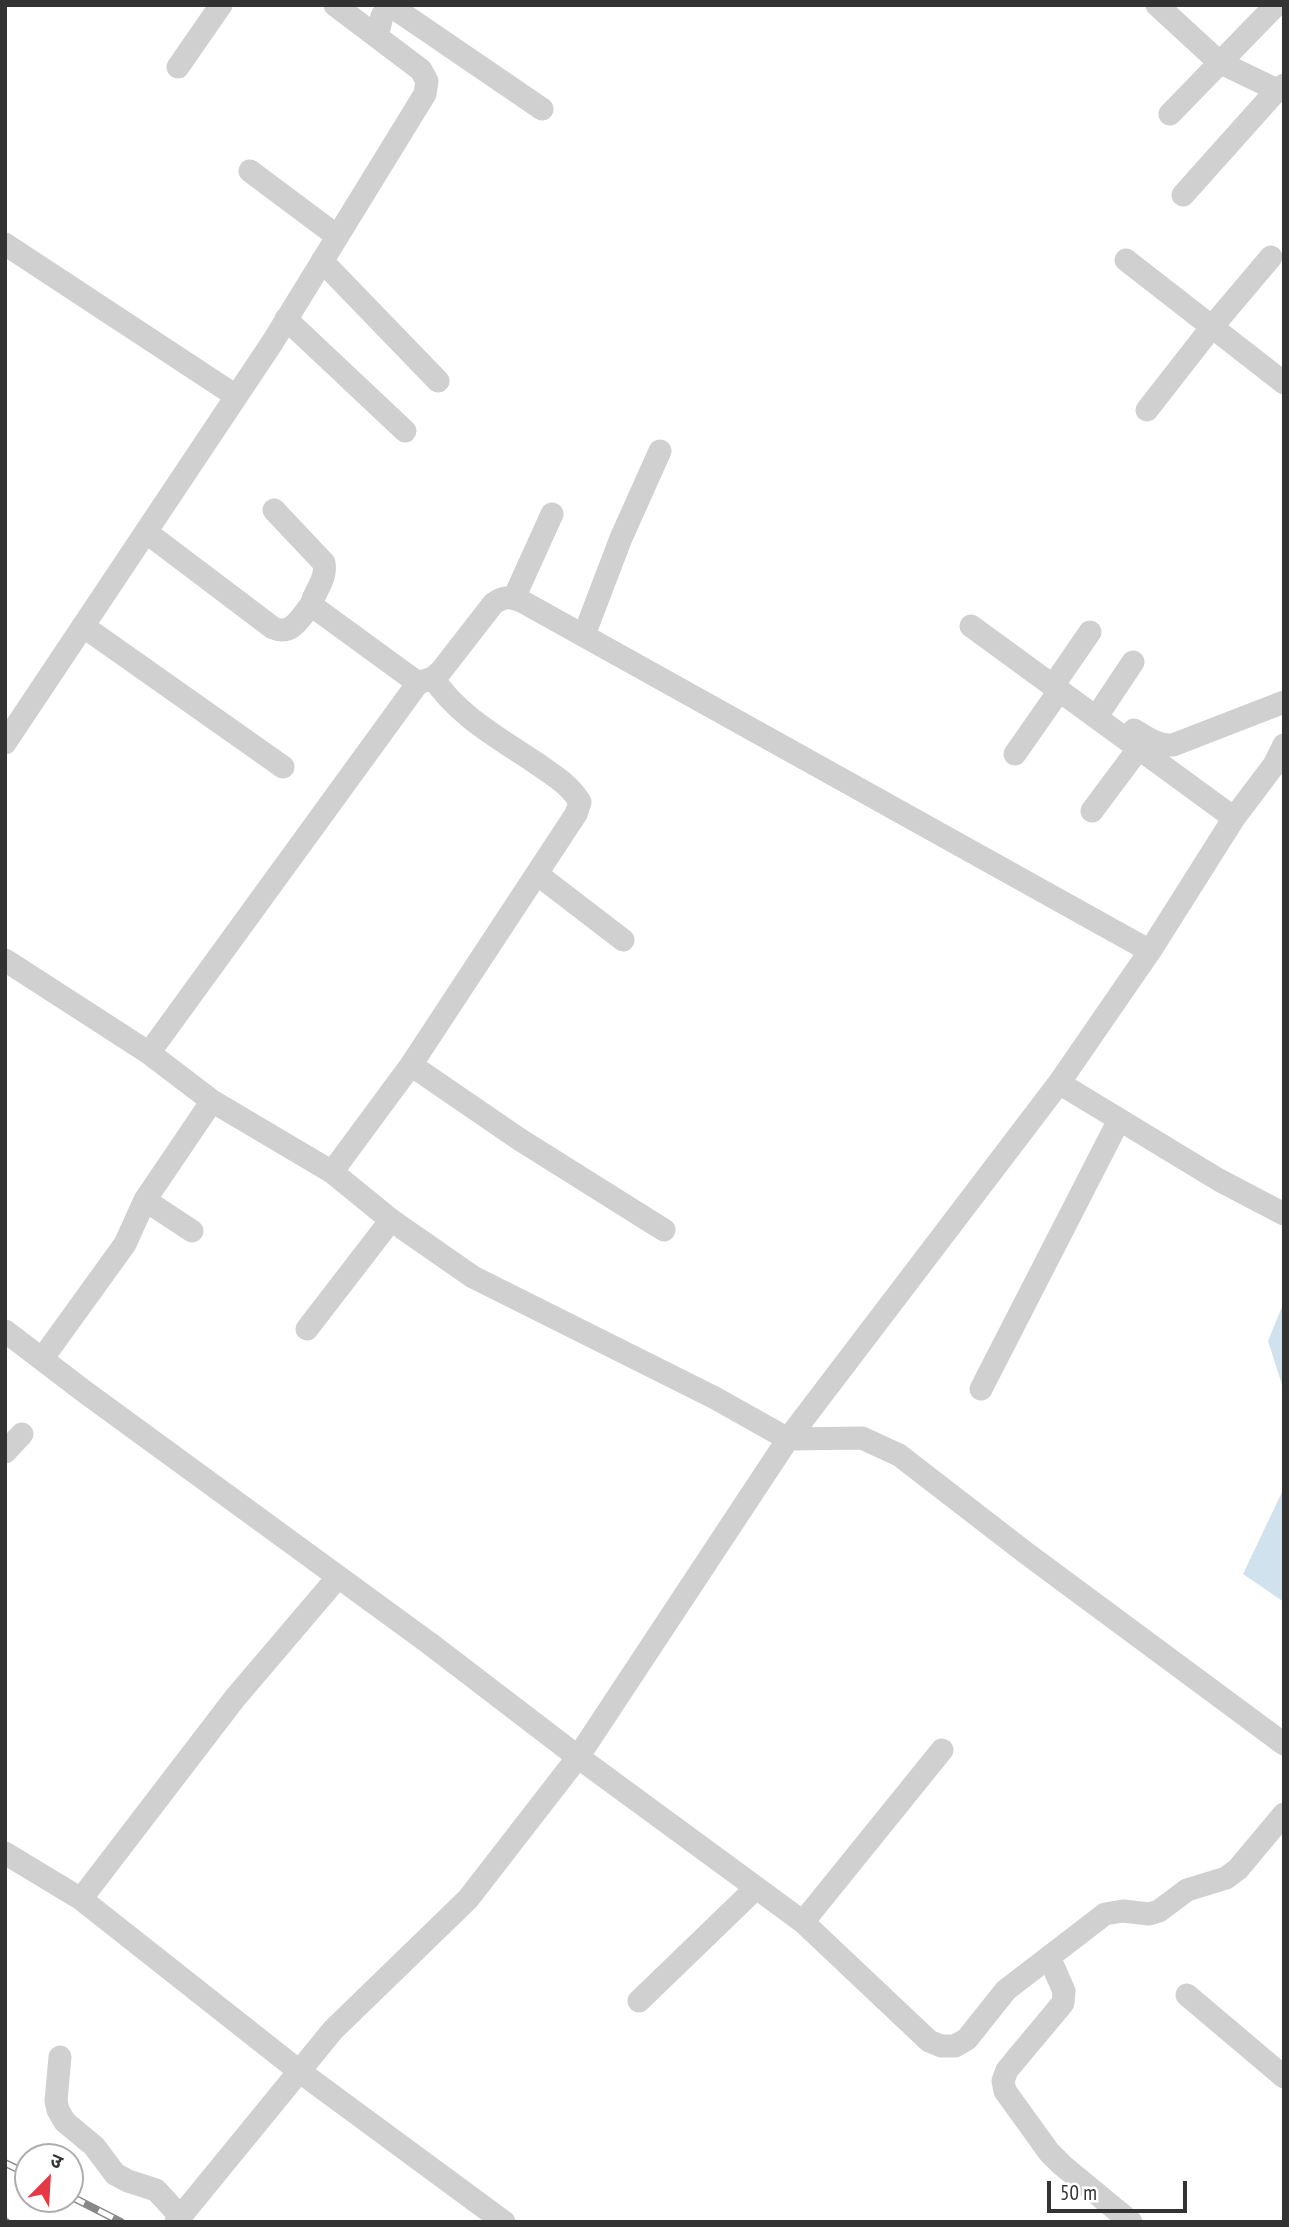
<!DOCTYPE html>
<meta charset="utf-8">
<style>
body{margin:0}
#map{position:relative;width:1289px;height:2227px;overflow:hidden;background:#fff;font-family:"PT Sans Narrow","Noto Sans Devanagari",sans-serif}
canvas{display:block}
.frame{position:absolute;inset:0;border:7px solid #333;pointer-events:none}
.north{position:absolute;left:14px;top:2143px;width:70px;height:70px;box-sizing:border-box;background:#fff;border:2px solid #adadad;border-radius:50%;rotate:24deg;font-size:19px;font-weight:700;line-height:28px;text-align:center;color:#333}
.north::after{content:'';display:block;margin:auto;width:24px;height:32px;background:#e63946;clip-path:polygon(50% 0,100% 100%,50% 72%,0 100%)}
.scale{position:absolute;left:1047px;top:2181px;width:140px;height:32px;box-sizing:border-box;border:4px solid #333;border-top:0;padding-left:9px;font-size:21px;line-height:24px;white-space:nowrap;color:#333;-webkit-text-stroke:5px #fff;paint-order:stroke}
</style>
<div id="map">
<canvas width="1289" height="2227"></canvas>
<div class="frame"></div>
<div class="north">उ</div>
<div class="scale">50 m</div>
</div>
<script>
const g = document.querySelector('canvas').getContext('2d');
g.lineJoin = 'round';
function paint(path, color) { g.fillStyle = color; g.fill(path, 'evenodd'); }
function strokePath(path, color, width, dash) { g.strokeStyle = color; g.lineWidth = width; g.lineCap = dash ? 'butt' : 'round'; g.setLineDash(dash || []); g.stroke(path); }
const water = new Path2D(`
 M1284,1302V1391L1268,1341Z
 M1284,1488V1602L1243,1574Z`);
const street = new Path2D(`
 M1157,5L1219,62L1277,90L1284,85
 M377,37L382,16L387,9L394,8L542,109
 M178,67L221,5
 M1170,114L1276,5
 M250,171L337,236
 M1183,195L1277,90
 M5,244L236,396
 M1126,260L1284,383
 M322,261L438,381
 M286,319L405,431
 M1147,410L1211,328L1271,257
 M274,510L324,563C327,579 315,590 311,605L418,683
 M146,532L273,628C292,636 299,619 311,605
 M514,598L552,514
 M83,626L283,767
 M971,626L1234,818
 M584,635L621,538L660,451
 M1057,680L1090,632
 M1101,710L1133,662
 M1134,730C1147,738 1158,746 1173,745L1284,702
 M5,743L272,343L425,94L427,81L421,70L335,5
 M1015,754L1059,691
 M1092,811L1139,748
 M537,874L623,940
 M5,960L149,1053L212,1101L332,1172L391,1220L473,1277L715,1398L788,1439L862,1438L899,1455L1026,1553L1284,1744
 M149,1053L418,683L433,678L441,671L493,604C505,595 512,597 525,603L1150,951
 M411,1065L519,1139L664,1230
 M1059,1083L1219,1180L1284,1214
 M332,1172L411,1065L576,814L580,802C569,784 553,775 536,763C499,738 458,716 433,678
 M145,1200L192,1231
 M307,1329L391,1220
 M5,1331L85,1392L429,1643L578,1757L803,1922L929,2041L941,2046H955L967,2039L1006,1990L1105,1914L1123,1911L1149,1914L1159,1911L1187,1890L1226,1878L1238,1869L1284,1814
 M42,1359L125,1244L145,1200L212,1101
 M981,1389L1119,1120
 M5,1452L22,1434
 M5,1853L81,1899L299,2071L504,2222
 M81,1899L235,1698L338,1577
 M803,1922L942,1750
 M1049,1957L1064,1991L1063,2003L1007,2070L1003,2081L1005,2091L1049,2152L1062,2165L1131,2222
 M1187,1995L1284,2077
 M639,2001L756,1888
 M60,2057L56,2101L58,2110L65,2122L94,2146L115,2174L128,2181L156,2190L180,2216
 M176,2222L333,2030L468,1899L578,1757L788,1439L1059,1083L1150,951L1234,818L1274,765L1284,745`);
const rail = new Path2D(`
 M5,2163L28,2174
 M70,2196L121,2222
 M5,2222H6`);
paint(water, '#cfe2ee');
strokePath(street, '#d0d0d0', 23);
strokePath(rail, '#888', 8);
strokePath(rail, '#fff', 5, [16]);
</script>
